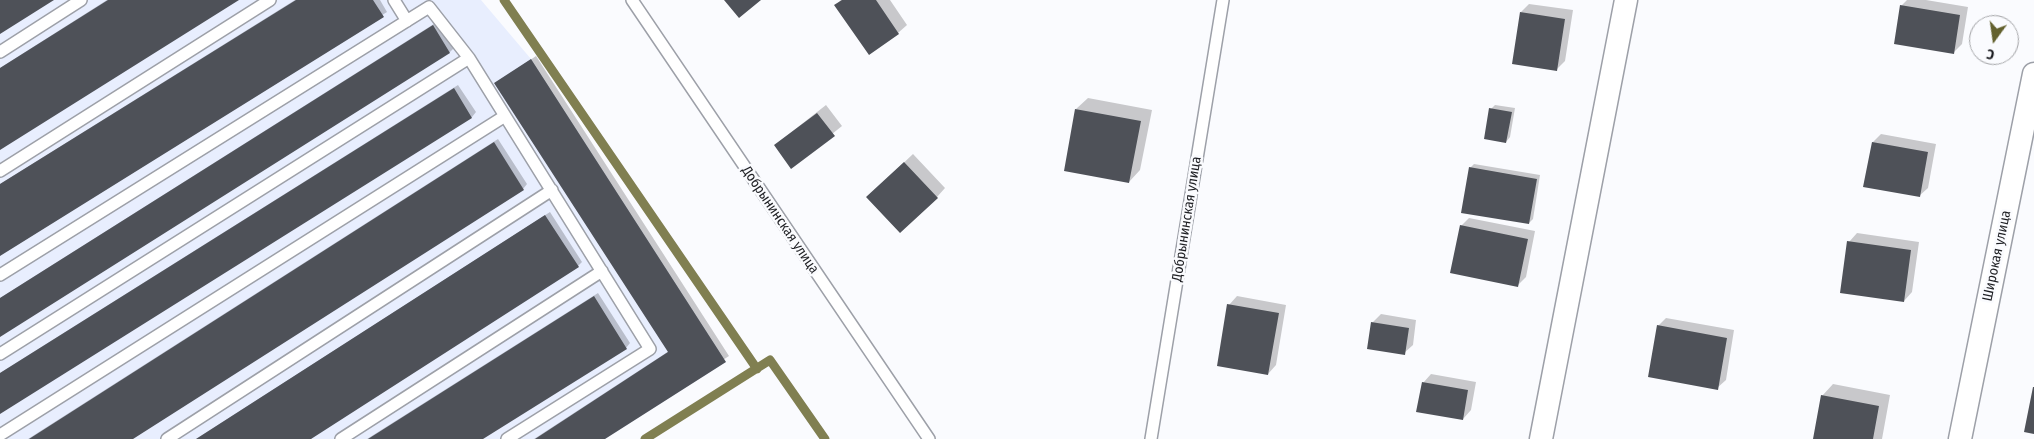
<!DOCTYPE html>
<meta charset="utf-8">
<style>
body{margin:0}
#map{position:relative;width:2034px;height:439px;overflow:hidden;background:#fafbfe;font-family:"Fira Sans Condensed",sans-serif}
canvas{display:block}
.north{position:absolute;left:1969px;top:15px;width:50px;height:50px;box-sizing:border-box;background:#fafbfe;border:1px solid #a2a3a6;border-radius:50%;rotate:194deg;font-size:14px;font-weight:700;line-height:20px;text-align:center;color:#1e1f23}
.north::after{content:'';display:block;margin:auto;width:18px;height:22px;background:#63612e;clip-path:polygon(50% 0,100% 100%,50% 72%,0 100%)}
</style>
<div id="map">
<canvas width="2034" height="439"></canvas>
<div class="north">С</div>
</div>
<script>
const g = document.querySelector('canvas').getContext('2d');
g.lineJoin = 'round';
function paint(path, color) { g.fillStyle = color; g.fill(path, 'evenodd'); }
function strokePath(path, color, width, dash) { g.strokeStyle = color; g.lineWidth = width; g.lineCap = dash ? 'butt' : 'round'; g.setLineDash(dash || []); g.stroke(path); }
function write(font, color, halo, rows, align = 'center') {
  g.font = font + ' "Fira Sans Condensed",sans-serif'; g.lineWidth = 5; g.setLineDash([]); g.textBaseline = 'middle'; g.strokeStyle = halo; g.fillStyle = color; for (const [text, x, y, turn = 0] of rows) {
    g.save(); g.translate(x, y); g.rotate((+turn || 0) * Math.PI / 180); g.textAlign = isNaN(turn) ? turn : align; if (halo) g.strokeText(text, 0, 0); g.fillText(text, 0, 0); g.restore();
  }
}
const built = new Path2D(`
 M0,0H481L531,59L726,362L605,439H0Z`);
const shadow = new Path2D(`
 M107,0H236L0,148V68Z
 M295,0H380L387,12L0,255V184Z
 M841,0H890L907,25L898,33L869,53L836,5Z
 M1907,0H1926L1968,7L1962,44L1953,53L1901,6Z
 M1529,4L1573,10L1565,61L1557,69L1521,12Z
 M437,22L454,48L450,52L0,336V298Z
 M536,56L729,356L603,439H534L669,351L496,83Z
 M458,85L476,112L472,117L0,413V373Z
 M1088,98L1152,110L1140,170L1129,182L1076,109Z
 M826,105L842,126L791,167L775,145Z
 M1495,105L1515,108L1510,137L1506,142L1491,109Z
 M1881,134L1936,144L1928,188L1919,196L1865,186L1873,142Z
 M498,139L527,184L523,189L130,439H28Z
 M913,154L945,188L937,197L876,189Z
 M1474,164L1540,175L1533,219L1529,223L1470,168Z
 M550,212L582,262L578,266L308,439H196Z
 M1469,218L1535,231L1526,277L1518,285L1461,226Z
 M1857,233L1919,242L1912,292L1904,301L1849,242Z
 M598,293L630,343L626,348L481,439H367Z
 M1237,296L1286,305L1276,365L1268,374L1229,305Z
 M1381,314L1416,320L1413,345L1404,353L1372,323Z
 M1666,318L1734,330L1726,380L1717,388L1658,326Z
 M1431,374L1476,382L1471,410L1463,419L1423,383Z
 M1833,384L1890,395L1882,439H1814L1822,396Z`);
const stream = new Path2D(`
 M504,0L757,369
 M645,439L770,360L825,439`);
const building = new Path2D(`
 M0,0H54L0,34Z
 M108,0H239L0,150V68Z
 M296,0H373L384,17L0,256V184Z
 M724,0H761L739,18Z
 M842,0H876L899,34L869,55L834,5Z
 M1900,5L1960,15L1954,54L1894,44Z
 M1520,12L1565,19L1557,71L1512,64Z
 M433,25L450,53L0,337V298Z
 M531,59L726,362L605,439H535L668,352L494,83Z
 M454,88L472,118L0,414V373Z
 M1489,108L1512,112L1506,143L1484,139Z
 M1075,109L1141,121L1129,183L1064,171Z
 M817,113L835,136L791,169L774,145Z
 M494,142L524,190L133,439H29Z
 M1872,142L1928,152L1920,197L1863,187Z
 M904,162L938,198L900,233L866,197Z
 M1469,167L1537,179L1529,224L1461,213Z
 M545,215L579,267L311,439H196Z
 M1460,225L1528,239L1518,287L1450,273Z
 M1847,241L1911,250L1904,302L1840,293Z
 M594,296L627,349L483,439H368Z
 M1227,304L1279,313L1268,375L1217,366Z
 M1371,322L1409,328L1405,355L1367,349Z
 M1657,325L1727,338L1718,390L1648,377Z
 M1422,382L1468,390L1463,420L1416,412Z
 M2033,387H2034V434L2024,432Z
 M1821,395L1879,406L1873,439H1813Z`);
const lane = new Path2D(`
 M394,0L407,21
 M632,0L929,439
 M0,52L81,0
 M0,171L270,0
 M0,275L429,7L469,58L650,349L507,439
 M0,354L469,58
 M0,435L505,116
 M167,439L552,190
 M341,439L602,271
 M1151,439L1223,0`);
const street = new Path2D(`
 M1541,439L1626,0
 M1960,439L2034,74`);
const streetNames = [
 ["Добрынинская улица",1187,219,-81],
 ["Добрынинская улица",780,220,56],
 ["Широкая улица",1997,256,-78]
];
paint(built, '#e8eefe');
paint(shadow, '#0003');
strokePath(stream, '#807f51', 9);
paint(building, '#4e5158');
strokePath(lane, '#9da0a8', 14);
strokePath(street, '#9da0a8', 25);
strokePath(lane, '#fff', 11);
strokePath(street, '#fff', 22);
write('14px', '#1e1f23', '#fafbfe', streetNames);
</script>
